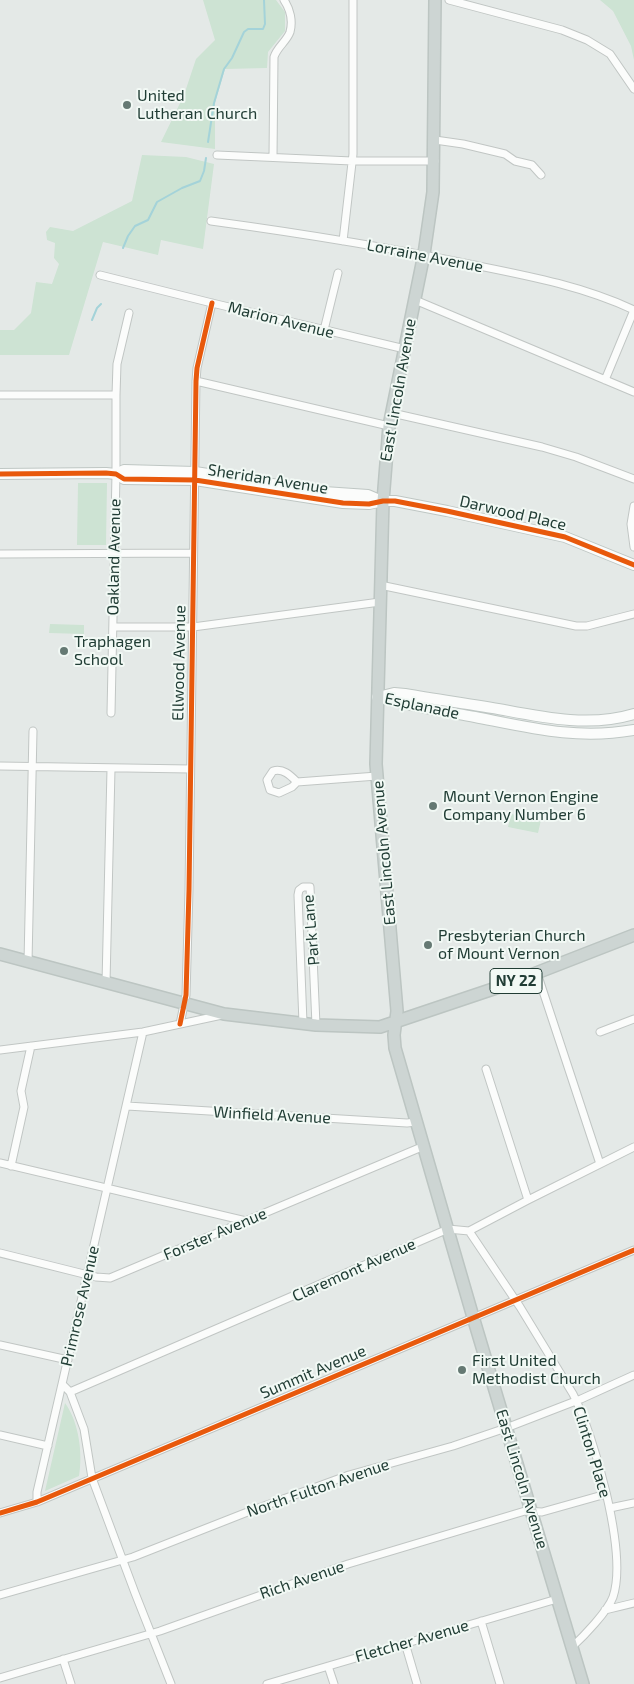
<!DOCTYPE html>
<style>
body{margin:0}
canvas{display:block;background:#e4e9e7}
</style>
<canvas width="634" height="1684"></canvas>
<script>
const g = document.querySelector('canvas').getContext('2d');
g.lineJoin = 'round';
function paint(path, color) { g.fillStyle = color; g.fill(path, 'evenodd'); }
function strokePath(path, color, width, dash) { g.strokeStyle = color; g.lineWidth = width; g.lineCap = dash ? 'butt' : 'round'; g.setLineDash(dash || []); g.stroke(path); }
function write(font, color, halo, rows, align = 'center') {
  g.font = font + ' "Exo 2",sans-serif'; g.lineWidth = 4; g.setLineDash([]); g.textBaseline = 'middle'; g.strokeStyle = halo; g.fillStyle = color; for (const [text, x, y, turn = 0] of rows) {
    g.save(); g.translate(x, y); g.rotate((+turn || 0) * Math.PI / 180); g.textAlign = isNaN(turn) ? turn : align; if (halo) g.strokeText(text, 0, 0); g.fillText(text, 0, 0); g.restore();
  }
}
const green = new Path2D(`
 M203,0H276L285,12V31L268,52L267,68L225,69L215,103V149L161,142L184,95L196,59L215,40Z
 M600,0H634V60L631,46L613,11Z
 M142,155L186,157L214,164L203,249L161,240L158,255L103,242L69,355H0V330H14L31,313L36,282L52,284L59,264L54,258L55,243L47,240L46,232L50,227L73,231L132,201Z
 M78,483H107L106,545H77Z
 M50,624L84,625V634L49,633Z
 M511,814L541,820L538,833L508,827Z
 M65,1403C79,1422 83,1454 79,1476L45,1491Z`);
const stream = new Path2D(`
 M208,142L214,103L224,69L232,58L244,32L248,29H263L265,24L264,0
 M123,248L128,236L135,226L148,220L157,202L182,188L200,181L204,171L206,158
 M92,320L97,308L101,304`);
const street = new Path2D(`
 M449,0L562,30L587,40L610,54L634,89
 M435,140L463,144L505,154L515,161L532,165L541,175
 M217,155L352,161H435
 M273,157L274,57C277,47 287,41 290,32C293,21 290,9 284,0
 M211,221C299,233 387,247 474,265C529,276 582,286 634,310
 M343,241L353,154V0
 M100,275L212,303L405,349
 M415,300L634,392
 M324,330L338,273
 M605,380L634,310
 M196,381L389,426
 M0,395H116
 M392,413L542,447L576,457L634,479
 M634,506L631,524L634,547
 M0,554L193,553
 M380,585L576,626H587L634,614
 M113,627H193L380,602
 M111,713L116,474V395L117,364L129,313
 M0,766L190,769
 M297,782C290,775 283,768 273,771L267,780L270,790L279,793L292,787L297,782L377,776
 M28,962L33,731
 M537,973L600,1164
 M106,983L111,769
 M303,1023L298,895L299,890L303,887H310L316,1025
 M180,1024L186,995L189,890L196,381L197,368L212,303
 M143,1032L62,1384L70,1392L73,1400L84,1429L92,1478L135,1593L171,1684
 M600,1032L634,1019
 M0,1050L143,1032L222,1015
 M486,1069L528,1200
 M127,1106L407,1123L416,1122
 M0,1163L246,1221
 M11,1166L24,1107L21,1091L31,1046
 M469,1231L520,1307L573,1394C594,1435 628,1553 613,1597C608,1611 583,1637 572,1647
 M0,1253L96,1277L110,1278L424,1146
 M0,1345L68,1360
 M70,1392L448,1229L469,1231L528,1200L634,1147
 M0,1435L48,1446
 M37,1502V1492L62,1384
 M610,1508L634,1503
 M0,1513L37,1502L634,1250
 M0,1595L133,1557L245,1513L349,1475L453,1446L506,1428L581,1399L634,1375
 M605,1610L634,1603
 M481,1621L500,1684
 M405,1643L417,1684
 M63,1659L71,1684
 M328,1666L334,1684
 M0,1678L160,1631L348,1564L525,1511L542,1512L606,1494
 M267,1684L557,1599`);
const secondary = new Path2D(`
 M0,474L106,473L116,474L124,479L195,480L343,503L369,504L383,501H395L447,511L565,537L634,565
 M116,474L124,470L195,472L324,492L368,495L382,501
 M377,697C409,706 442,711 475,717C531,728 577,740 634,730
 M378,697L394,693L405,694C438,700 471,704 504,710C546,718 591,727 634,714`);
const primary = new Path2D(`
 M435,0L433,192L424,254L389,426L383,501L376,764L397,1011L394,1035L395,1048L473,1317L583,1684
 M0,954L224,1014L316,1025L380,1027L508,984L634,935`);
const cycleway = new Path2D(`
 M0,474L106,473L116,474L124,479L195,480L343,503L369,504L383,501H395L447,511L565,537L634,565
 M180,1024L186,995L189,890L196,381L197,368L212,303
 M0,1513L37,1502L634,1250`);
const markers = [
 [127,105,5,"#657973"],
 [64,651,5,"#657973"],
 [433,806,5,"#657973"],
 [428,945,5,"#657973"],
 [462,1370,5,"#657973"]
];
const shields = [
 [516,981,52]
];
const shieldNames = [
 ["NY 22",516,981]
];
const poiNames = [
 ["United",137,96],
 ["Lutheran Church",137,114],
 ["Traphagen",74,642],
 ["School",74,660],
 ["Mount Vernon Engine",443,797],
 ["Company Number 6",443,815],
 ["Presbyterian Church",438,936],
 ["of Mount Vernon",438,954],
 ["First United",472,1361],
 ["Methodist Church",472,1379]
];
const streetNames = [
 ["Lorraine Avenue",425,256,11],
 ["Marion Avenue",281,320,14],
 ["East Lincoln Avenue",398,390,-80],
 ["Sheridan Avenue",268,479,9],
 ["Darwood Place",513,513,13],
 ["Oakland Avenue",114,557,-89],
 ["Ellwood Avenue",179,663,-89],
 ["Esplanade",422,706,12],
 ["East Lincoln Avenue",384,853,-95],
 ["Park Lane",311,930,-95],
 ["Winfield Avenue",272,1115,3],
 ["Forster Avenue",215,1234,-23],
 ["Claremont Avenue",354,1270,-24],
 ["Primrose Avenue",80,1306,-77],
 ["Summit Avenue",313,1372,-23],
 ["Clinton Place",592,1452,73],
 ["East Lincoln Avenue",522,1479,73],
 ["North Fulton Avenue",318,1488,-19],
 ["Rich Avenue",302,1580,-19],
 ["Fletcher Avenue",412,1641,-16]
];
paint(green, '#cde3d3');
strokePath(stream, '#a4d3d9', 2);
strokePath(street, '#c1c6c4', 9);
strokePath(secondary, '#bfc7c4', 12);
strokePath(primary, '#bcc5c2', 14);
strokePath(street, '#fbfcfb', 7);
strokePath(secondary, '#fbfcfb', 10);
strokePath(primary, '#cdd5d3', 11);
strokePath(cycleway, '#e8590c', 5);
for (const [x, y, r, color] of markers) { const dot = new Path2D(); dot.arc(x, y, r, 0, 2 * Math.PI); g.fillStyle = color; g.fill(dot); strokePath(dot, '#f2f9f5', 2); }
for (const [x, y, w] of shields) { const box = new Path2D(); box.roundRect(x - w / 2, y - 12.5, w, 25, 4); g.fillStyle = '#f2f9f5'; g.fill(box); strokePath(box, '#213d35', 1); }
write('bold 15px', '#213d35', null, shieldNames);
write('16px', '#213d35', '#f2f9f5', poiNames, 'left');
write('16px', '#213d35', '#f2f9f5', streetNames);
</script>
